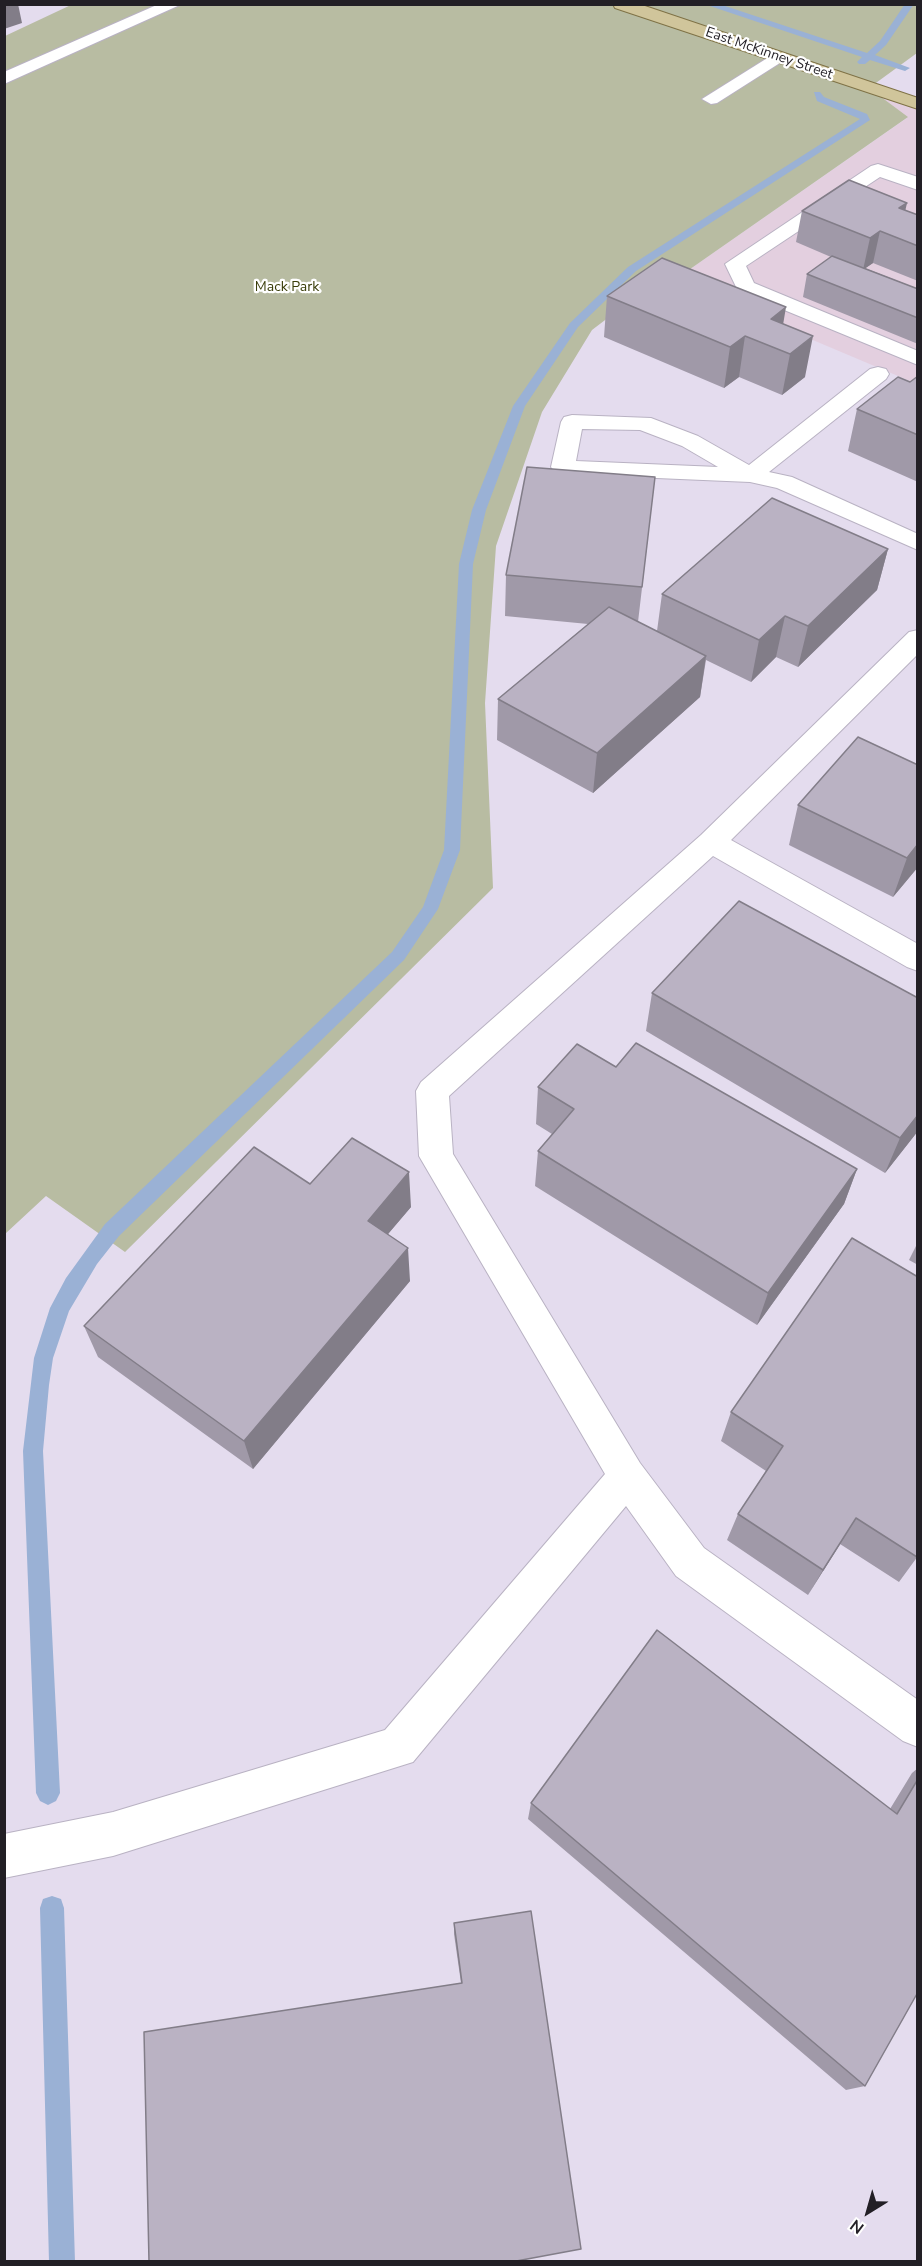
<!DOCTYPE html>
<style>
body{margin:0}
#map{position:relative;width:922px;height:2266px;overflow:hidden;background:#e4dcee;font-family:"Nunito Sans",sans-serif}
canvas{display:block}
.frame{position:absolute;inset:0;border:6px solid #221f25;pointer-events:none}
.north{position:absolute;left:838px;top:2182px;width:60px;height:60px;-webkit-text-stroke:4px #fff;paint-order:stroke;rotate:217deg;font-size:16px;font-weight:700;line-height:24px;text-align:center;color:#221f25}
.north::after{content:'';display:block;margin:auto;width:21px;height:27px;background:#221f25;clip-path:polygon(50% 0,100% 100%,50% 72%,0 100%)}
</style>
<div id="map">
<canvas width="922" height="2266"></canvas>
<div class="frame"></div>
<div class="north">N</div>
</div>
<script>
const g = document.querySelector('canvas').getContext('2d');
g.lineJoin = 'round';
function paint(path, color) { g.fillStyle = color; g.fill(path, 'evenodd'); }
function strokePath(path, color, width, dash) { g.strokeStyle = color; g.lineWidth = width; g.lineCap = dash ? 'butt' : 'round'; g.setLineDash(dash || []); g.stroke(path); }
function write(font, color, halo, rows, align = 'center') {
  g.font = font + ' "Nunito Sans",sans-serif'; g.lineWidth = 4.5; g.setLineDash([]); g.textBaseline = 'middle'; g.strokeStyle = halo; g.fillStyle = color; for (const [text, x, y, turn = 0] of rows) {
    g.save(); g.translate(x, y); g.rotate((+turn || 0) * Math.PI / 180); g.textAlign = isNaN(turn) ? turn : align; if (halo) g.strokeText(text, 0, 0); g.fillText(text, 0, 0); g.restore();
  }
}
const commercial = new Path2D(`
 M869,88L917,104V384L673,281L907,118Z`);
const green = new Path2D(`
 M73,4L917,5V53L869,88L908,117L673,281L651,285L592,330L542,412L496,546L485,703L493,888L125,1252L46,1196L5,1234V36Z`);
const stream = new Path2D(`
 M704,4H719L867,53L880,41L905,4H914L886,45L875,55L910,68L905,71L870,60L865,64H859L857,62L862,57Z
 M814,92H820L824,97L867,114L870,120L636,271L578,327L525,406L486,510L473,564L460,850L438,909L404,960L119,1236L97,1264L69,1311L53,1358L49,1385L43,1451L60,1793L56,1801L48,1805L40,1801L36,1793L23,1451L34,1358L50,1308L66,1278L105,1224L392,952L423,907L444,850L459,564L472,510L513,406L570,323L628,267L860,119L817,101Z
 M52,1896L61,1899L64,1908L75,2262H49L40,1908L43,1899Z`);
const minor = new Path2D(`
 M159,4H182L4,84V72Z
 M777,52L783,53L786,57L783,61L717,103L711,104L702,99Z
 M878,164L918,177V190L880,177L746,266L754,283L918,351V365L738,291L725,264L871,166Z
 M878,367L886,369L889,374L886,379L769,472L792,477L918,534V550L777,488L750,482L563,474L555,472L551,467L561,422L564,417L572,415L651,418L698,436L749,465L870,369ZM582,429L640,430L682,446L718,467L576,461Z
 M918,630V654L731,840L918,944V971L907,967L713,856L449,1096L453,1154L640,1463L704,1548L918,1700V1747L903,1741L676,1576L626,1506L413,1762L113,1856L4,1878V1834L113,1812L385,1730L605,1474L419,1156L416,1091L421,1082L701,835L909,632Z`);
const major = new Path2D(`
 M613,4H639L918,98V109L615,8Z`);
const wall = new Path2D(`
 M905,210L918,215V281L873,263L865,268L918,289V344L803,297L807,274L831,257L796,242L802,211Z
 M607,296L783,324L805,377L782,395L739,377L724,388L604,337Z
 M918,376V482L848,451L857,409L910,382Z
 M655,477L638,622L657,631L662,594L888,549L877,590L798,667L776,657L751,682L706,660L700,697L593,793L497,740L498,699L588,624L505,616L506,575Z
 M918,765V867L893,897L789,845L798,805Z
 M652,993L918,998V1131L885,1173L646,1031Z
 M616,1067L857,1169L844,1204L757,1325L535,1186L538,1151L552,1134L536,1124L538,1087Z
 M310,1184L411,1207L388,1234L410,1281L253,1469L98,1357L84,1326Z
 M852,1238L918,1556L899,1582L840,1544L808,1595L727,1540L738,1514L766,1471L721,1441L731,1412Z
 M918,1242V1265L909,1260Z
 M918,1768V1992L865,2086L846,2090L528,1819L531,1803L890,1809L912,1773Z
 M454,1923L581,2249L461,1983L454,1934Z`);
const shadedWall = new Path2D(`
 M6,4H18L22,23L4,29V5Z
 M907,203L900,234L899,208Z
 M880,231L873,263L863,270L870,238Z
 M786,307L779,349L771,319Z
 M745,336L739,377L724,388L730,347Z
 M813,336L805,377L782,395L790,354Z
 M888,549L877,590L798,667L808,626Z
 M785,616L776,657L751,682L759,640Z
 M706,656L700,697L593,793L597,753Z
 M918,844V867L893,897L907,858Z
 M918,1115V1131L885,1173L900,1138Z
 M857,1169L844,1204L757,1325L768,1293Z
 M409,1172L411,1207L371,1254L368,1221Z
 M408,1248L410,1281L253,1469L244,1441Z
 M856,1518L840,1544L808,1595L823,1570Z`);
const building = new Path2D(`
 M849,180L907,203L899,208L918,215V246L880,231L870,238L802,211Z
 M832,256L918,289V318L807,274Z
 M662,258L786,307L771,319L813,336L790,354L745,336L730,347L607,296Z
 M918,376V435L857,409L898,377L910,382Z
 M527,467L655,477L642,587L506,575Z
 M772,498L888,549L808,626L785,616L759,640L662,594Z
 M609,607L706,656L597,753L498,699Z
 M858,737L918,765V844L907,858L798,805Z
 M739,901L918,998V1115L900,1138L652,993Z
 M636,1043L857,1169L768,1293L538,1151L574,1109L538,1087L577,1044L616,1067Z
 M352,1138L409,1172L368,1221L408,1248L244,1441L84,1326L254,1147L310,1184Z
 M852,1238L918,1277V1556L917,1557L856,1518L823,1570L738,1514L783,1446L731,1412Z
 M657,1630L897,1814L918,1779V1992L865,2086L531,1803Z
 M531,1911L581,2249L511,2262H149L144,2032L462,1983L454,1923Z`);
const farStreetnames = [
 ["East McKinney Street",769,54,19]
];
const farParknames = [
 ["Mack Park",287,288]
];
paint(commercial, '#e3cfdf');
paint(green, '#b8bca2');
paint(stream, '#9ab1d5');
strokePath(minor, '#b9b2c3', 2);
strokePath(major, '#7f7246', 2);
paint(minor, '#fff');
paint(major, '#d0c59b');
paint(wall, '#a099a8');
paint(shadedWall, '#827d88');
paint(building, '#bab2c3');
strokePath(building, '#827d88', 1.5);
write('14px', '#221f25', '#fff', farStreetnames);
write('14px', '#3a3e0a', '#fff', farParknames);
</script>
